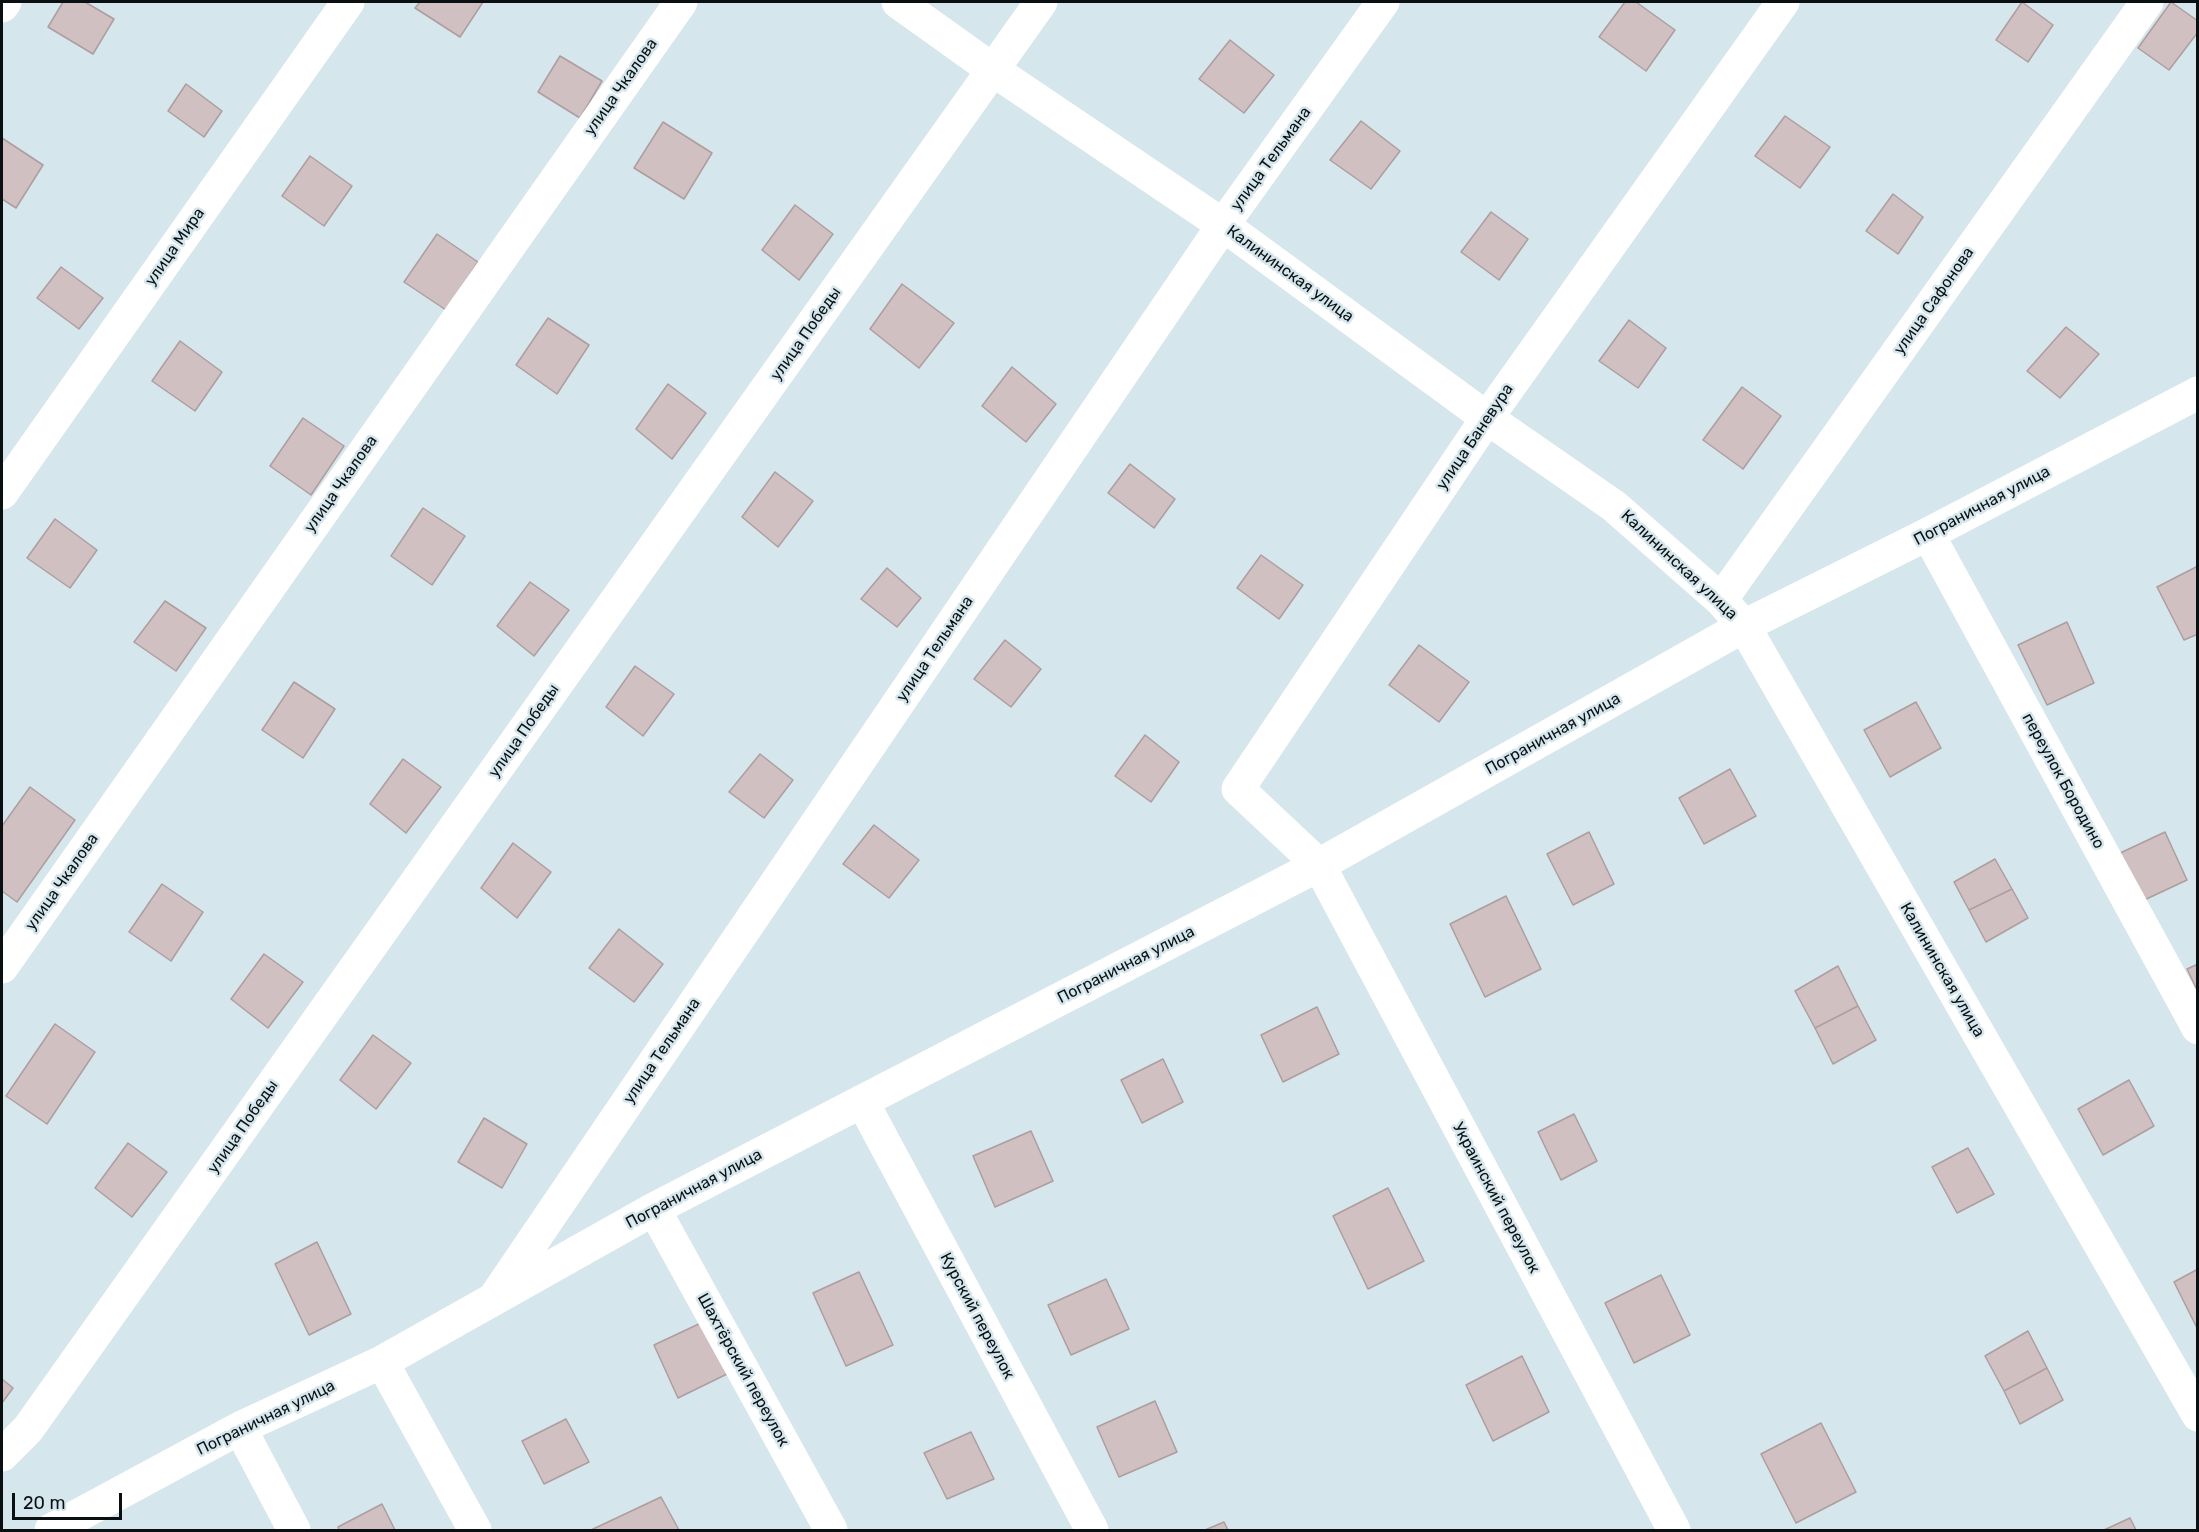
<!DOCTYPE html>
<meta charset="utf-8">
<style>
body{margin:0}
#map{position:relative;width:2199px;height:1532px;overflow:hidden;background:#d5e6ec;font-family:Rubik,sans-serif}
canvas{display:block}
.frame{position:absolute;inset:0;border:3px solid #0a1012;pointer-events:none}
.scale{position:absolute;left:12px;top:1493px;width:110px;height:27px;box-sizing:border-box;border:3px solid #0a1012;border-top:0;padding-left:8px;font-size:18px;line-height:21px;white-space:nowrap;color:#0a1012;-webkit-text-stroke:4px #d5e6ec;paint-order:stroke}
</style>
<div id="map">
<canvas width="2199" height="1532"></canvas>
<div class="frame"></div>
<div class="scale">20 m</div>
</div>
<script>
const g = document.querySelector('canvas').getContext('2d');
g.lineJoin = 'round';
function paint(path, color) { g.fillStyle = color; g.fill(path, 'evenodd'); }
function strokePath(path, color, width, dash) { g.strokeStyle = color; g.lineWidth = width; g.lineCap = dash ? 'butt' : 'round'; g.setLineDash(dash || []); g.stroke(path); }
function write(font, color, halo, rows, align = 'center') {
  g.font = font + ' Rubik,sans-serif'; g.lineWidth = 5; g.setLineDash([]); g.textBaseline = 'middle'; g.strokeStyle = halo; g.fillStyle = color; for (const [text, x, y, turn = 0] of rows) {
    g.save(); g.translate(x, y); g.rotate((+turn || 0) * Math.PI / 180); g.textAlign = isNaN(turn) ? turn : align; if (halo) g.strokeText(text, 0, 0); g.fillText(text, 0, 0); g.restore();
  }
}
const building = new Path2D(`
 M63,2H85L114,19L93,54L48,27Z
 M420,2H483L460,37L415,8Z
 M1625,2H1636L1675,30L1646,71L1599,37Z
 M2022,2L2053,25L2028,62L1996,40Z
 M2171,2L2198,21V32L2169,70L2138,48Z
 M1230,40L1274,75L1244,113L1199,79Z
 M560,56L602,81L580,118L538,92Z
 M186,84L222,111L204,137L168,111Z
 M1785,116L1830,147L1800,188L1755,156Z
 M1361,121L1400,151L1371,189L1330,160Z
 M663,122L712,153L684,199L634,168Z
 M2,138L43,165L16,208L2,199Z
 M310,156L352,186L324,226L282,196Z
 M1893,194L1923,217L1898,254L1866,231Z
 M795,205L833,234L799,280L762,250Z
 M1491,212L1528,239L1499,280L1461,252Z
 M437,234L478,262L446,310L404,282Z
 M61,267L103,298L79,329L37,298Z
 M902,284L954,323L919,368L870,329Z
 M548,318L589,345L557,394L516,365Z
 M1629,320L1666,348L1638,388L1599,361Z
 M2066,327L2099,354L2060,398L2027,371Z
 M180,341L222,372L195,411L152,381Z
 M1012,367L1056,404L1026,442L982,406Z
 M668,384L706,413L672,459L636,429Z
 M1742,387L1781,416L1743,469L1703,440Z
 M303,418L344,446L311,495L270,466Z
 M1130,464L1175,499L1154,528L1108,493Z
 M775,472L813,501L778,547L742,517Z
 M423,508L465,536L432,585L391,556Z
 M55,519L97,550L70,588L27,558Z
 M1261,555L1303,585L1279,619L1237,588Z
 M2198,566V634L2184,640L2157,587Z
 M887,568L921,598L897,627L861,599Z
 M530,582L569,610L534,656L497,626Z
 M165,601L206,628L176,671L134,642Z
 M2067,622L2094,683L2047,705L2018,645Z
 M1005,640L1041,669L1011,707L974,679Z
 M1419,645L1469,682L1439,722L1389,685Z
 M635,666L674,694L643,736L606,707Z
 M294,682L335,709L303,758L262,730Z
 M1916,702L1941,748L1890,777L1864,730Z
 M1145,735L1179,762L1151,802L1115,776Z
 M760,754L793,780L764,818L729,792Z
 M403,759L441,787L406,833L370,804Z
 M1730,769L1756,816L1704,844L1679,798Z
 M30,787L75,820L17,902L2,891V826Z
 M874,825L919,860L889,898L843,864Z
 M1589,832L1614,884L1573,905L1547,854Z
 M2165,832L2187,880L2140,902L2116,855Z
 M513,843L551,872L517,918L481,888Z
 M1995,859L2012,889L1969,910L1954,882Z
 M162,884L203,912L171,961L129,932Z
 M2012,889L2028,918L1986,942L1969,910Z
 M1506,896L1541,969L1485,997L1450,924Z
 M619,929L663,964L634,1002L589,968Z
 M264,954L303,982L268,1028L231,999Z
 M2198,964V992L2187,969Z
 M1838,966L1858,1006L1815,1028L1795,991Z
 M1858,1006L1876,1040L1833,1064L1815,1028Z
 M1317,1007L1339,1054L1283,1082L1261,1035Z
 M55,1024L95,1052L47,1124L6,1096Z
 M373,1035L411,1063L376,1109L340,1080Z
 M1163,1059L1183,1102L1142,1123L1121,1080Z
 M2129,1080L2154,1126L2103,1155L2078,1109Z
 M1574,1114L1597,1161L1561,1180L1538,1132Z
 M484,1118L527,1144L502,1188L458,1162Z
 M1031,1131L1053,1181L995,1207L973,1156Z
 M128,1143L167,1172L132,1217L95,1188Z
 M1968,1148L1994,1194L1957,1213L1932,1167Z
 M1388,1188L1424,1261L1368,1289L1333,1216Z
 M317,1242L351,1314L309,1335L275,1264Z
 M2198,1269V1330L2174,1282Z
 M859,1272L893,1345L846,1366L813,1293Z
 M1661,1275L1690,1335L1634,1363L1605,1303Z
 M1106,1279L1129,1329L1071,1355L1048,1305Z
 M703,1322L727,1374L678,1398L654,1345Z
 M2028,1331L2047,1368L2004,1391L1985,1356Z
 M1522,1356L1549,1412L1493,1441L1466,1385Z
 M2047,1368L2063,1400L2020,1424L2004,1391Z
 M2,1379L13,1388L2,1403Z
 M1155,1401L1177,1452L1119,1477L1097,1427Z
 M566,1419L589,1462L544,1484L522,1441Z
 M1821,1423L1856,1492L1796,1523L1761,1454Z
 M971,1432L994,1479L947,1499L924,1453Z
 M661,1497L679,1530H591Z
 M382,1504L395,1530H339L338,1527Z
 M2130,1518L2136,1530H2104Z
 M1224,1522L1228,1530H1205Z`);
const street = new Path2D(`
 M2,6L5,2
 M2,493L348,2
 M1928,534L2198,1028
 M1721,600L2147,2
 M2,967L681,2
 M862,1101L1092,1530
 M654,1209L831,1530
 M497,1294L1223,225L1383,2
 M382,1362L475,1530
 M240,1428L294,1530
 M2,1455L28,1429L1041,2
 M51,1530L240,1428L382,1362L654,1209L1319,865L1744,626L1928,534L2198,393
 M1674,1530L1319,865L1238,789L1487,418L1783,2`);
const secondary = new Path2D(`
 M898,2L993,70L1223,225L1487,418L1614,506L1721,600L1744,626L2198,1415`);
const streetNames = [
 ["улица Чкалова",621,87,-55],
 ["улица Тельмана",1271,159,-54],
 ["улица Мира",175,247,-55],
 ["Калининская улица",1290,274,36],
 ["улица Сафонова",1934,301,-55],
 ["улица Победы",806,334,-55],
 ["улица Баневура",1475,437,-56],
 ["улица Чкалова",341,484,-55],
 ["Пограничная улица",1982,506,-28],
 ["Калининская улица",1679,565,43],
 ["улица Тельмана",935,649,-56],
 ["улица Победы",524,731,-55],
 ["Пограничная улица",1553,734,-29],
 ["переулок Бородино",2063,781,61],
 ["улица Чкалова",62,882,-55],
 ["Пограничная улица",1126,965,-27],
 ["Калининская улица",1942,970,60],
 ["улица Тельмана",662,1051,-56],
 ["улица Победы",243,1127,-55],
 ["Пограничная улица",694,1189,-28],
 ["Украинский переулок",1496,1198,62],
 ["Курский переулок",977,1316,62],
 ["Шахтёрский переулок",743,1370,61],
 ["Пограничная улица",266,1418,-26]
];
paint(building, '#d1c0c1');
strokePath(building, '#ae9d9e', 1.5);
strokePath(street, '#fff', 33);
strokePath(secondary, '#fff', 33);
write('16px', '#0a1012', '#d5e6ec', streetNames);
</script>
